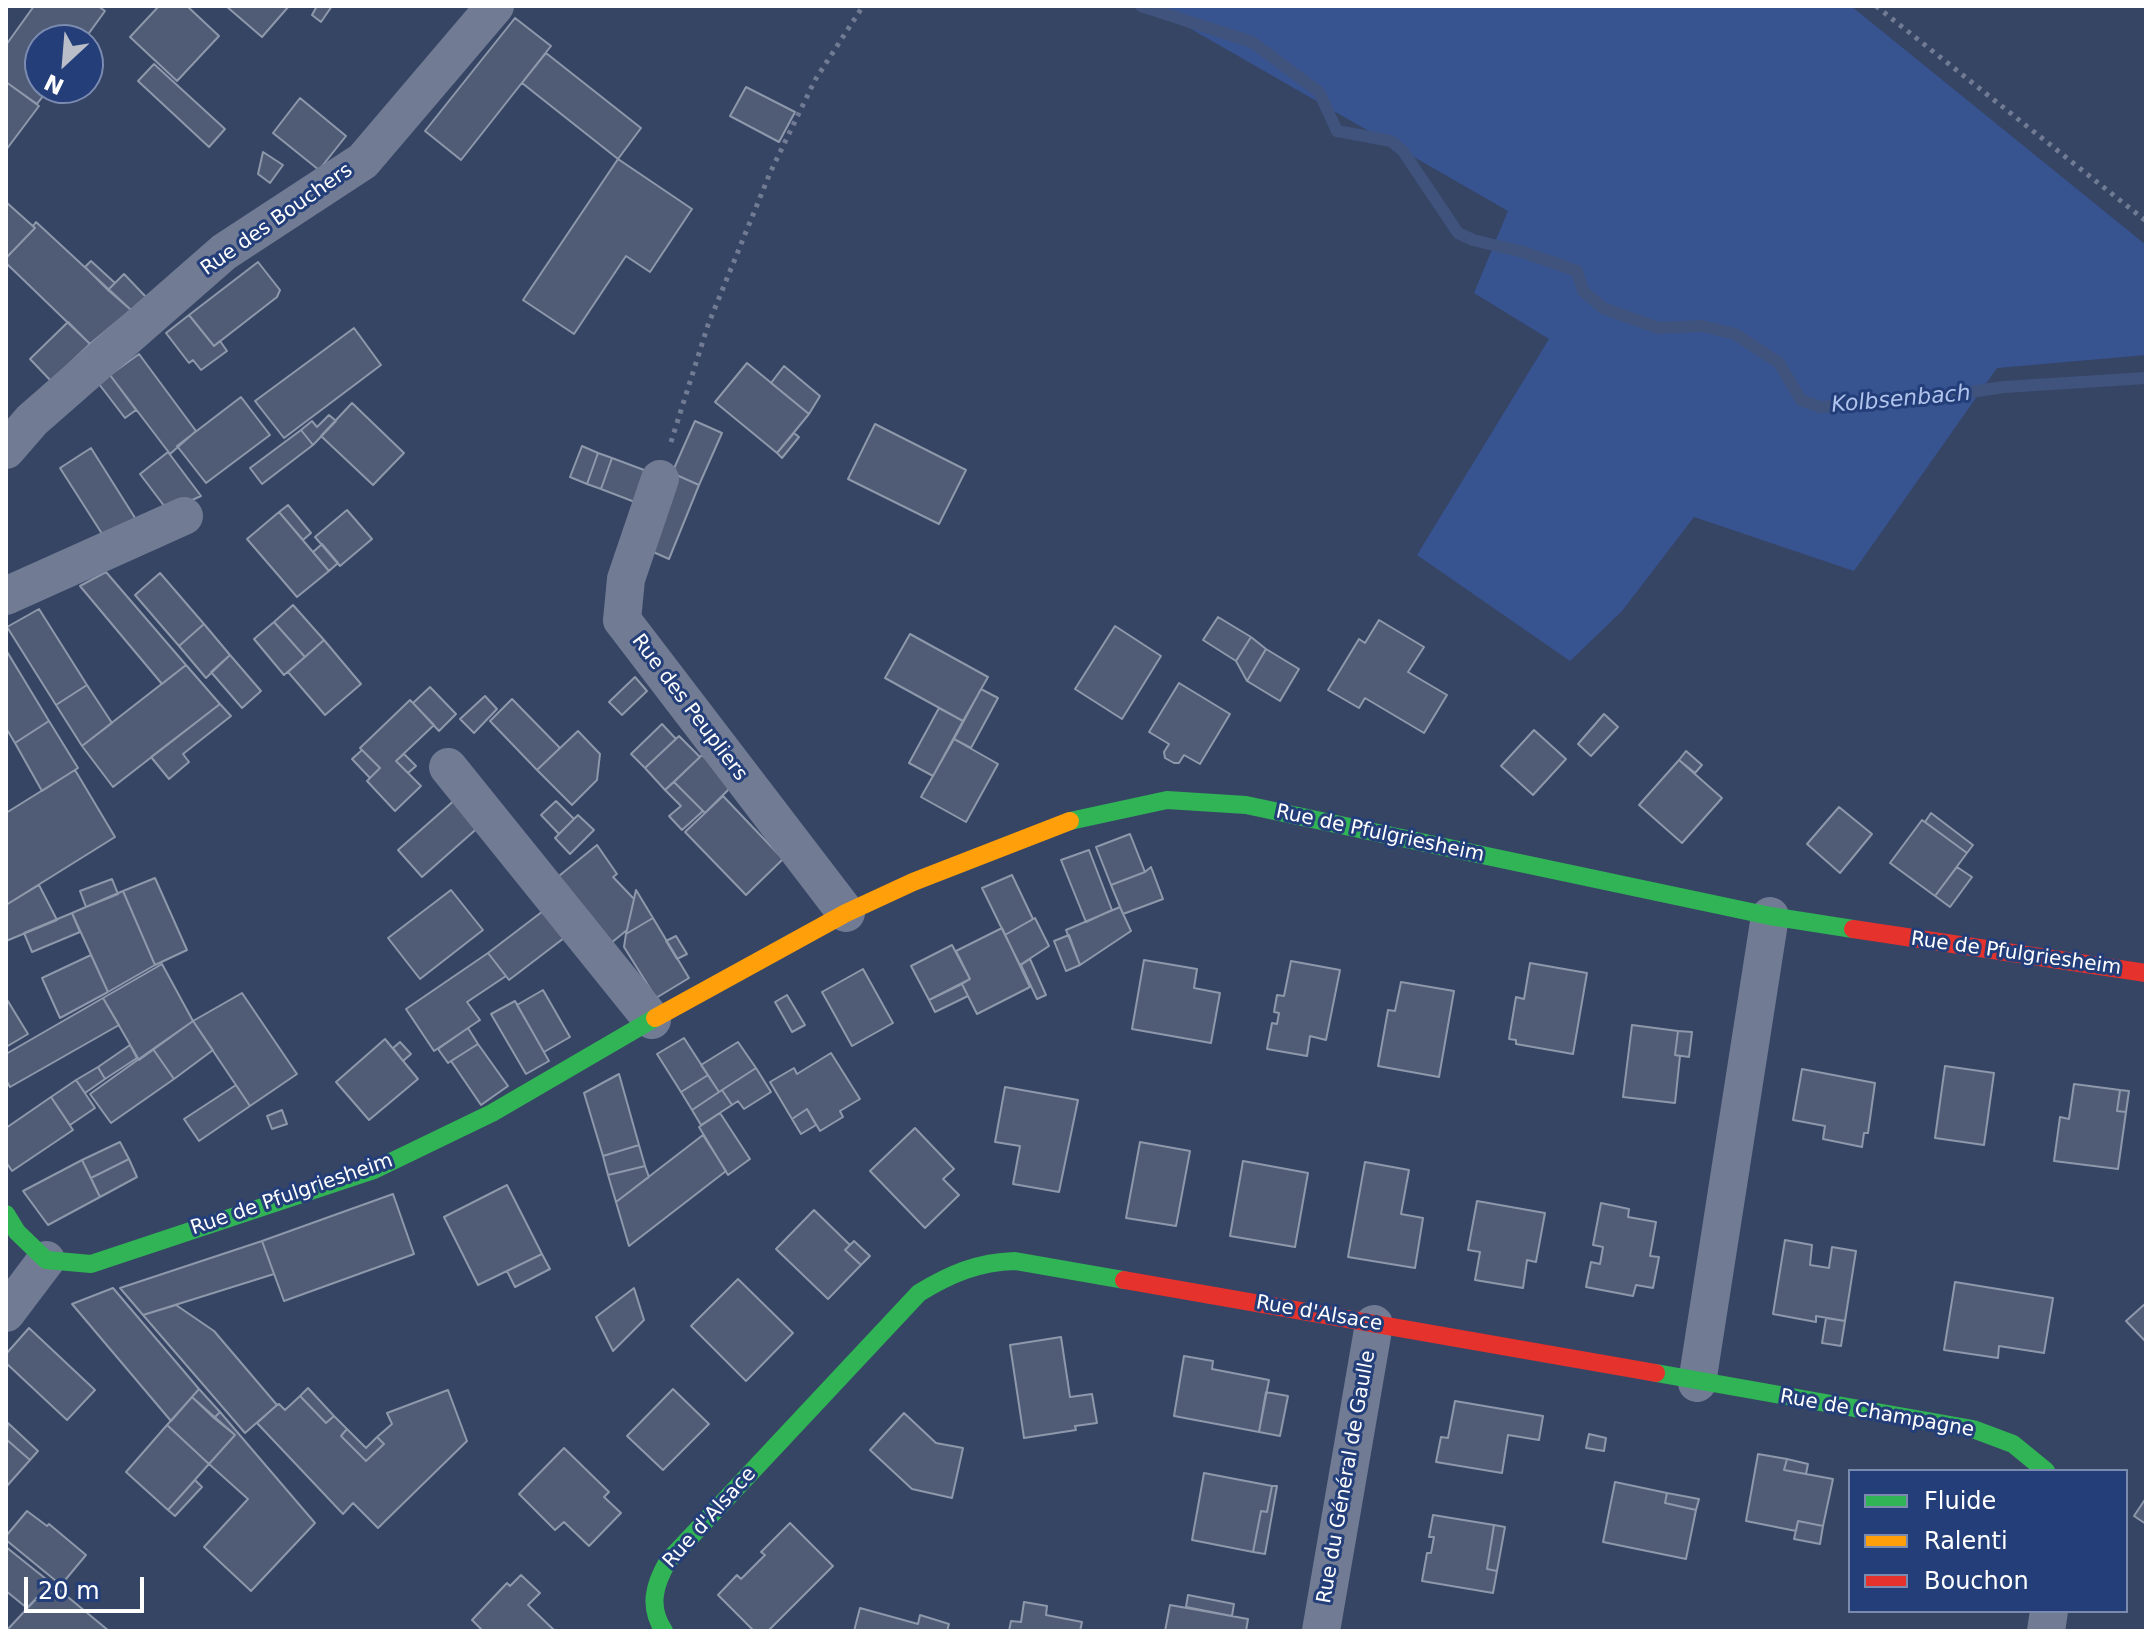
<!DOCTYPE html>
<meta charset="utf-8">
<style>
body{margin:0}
#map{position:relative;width:2152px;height:1637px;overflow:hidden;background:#374565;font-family:"DejaVu Sans",sans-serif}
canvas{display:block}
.frame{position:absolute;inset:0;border:8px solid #fff;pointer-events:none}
.legend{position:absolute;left:1848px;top:1469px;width:280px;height:144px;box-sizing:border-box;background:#233e79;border:2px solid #7b8baf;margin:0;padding:10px 14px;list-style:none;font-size:24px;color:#fff}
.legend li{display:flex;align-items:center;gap:16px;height:40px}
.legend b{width:40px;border:2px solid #7b8baf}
.north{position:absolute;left:24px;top:24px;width:80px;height:80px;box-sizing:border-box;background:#233e79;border:2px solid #7b8baf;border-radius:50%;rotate:206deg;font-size:22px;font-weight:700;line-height:32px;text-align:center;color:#fff}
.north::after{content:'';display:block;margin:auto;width:28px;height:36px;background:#b9bec9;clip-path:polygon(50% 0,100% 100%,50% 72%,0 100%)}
.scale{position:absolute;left:24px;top:1577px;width:120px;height:36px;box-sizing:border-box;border:4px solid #fff;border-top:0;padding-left:10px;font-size:24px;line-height:28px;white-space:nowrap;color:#fff;-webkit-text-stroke:6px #233e79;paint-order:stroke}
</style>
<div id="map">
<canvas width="2152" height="1637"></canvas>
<div class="frame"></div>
<ul class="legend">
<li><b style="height:10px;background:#30b455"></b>Fluide</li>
<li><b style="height:10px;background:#ff9f0a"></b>Ralenti</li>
<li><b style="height:10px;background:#e5322d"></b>Bouchon</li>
</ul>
<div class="north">N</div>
<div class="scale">20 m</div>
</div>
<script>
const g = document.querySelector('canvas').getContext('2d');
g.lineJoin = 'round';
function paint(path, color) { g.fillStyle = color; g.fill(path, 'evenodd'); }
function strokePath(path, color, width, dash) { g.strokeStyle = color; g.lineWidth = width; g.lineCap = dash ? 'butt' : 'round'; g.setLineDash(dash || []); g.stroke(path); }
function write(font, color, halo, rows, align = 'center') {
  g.font = font + ' "DejaVu Sans",sans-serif'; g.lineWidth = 6; g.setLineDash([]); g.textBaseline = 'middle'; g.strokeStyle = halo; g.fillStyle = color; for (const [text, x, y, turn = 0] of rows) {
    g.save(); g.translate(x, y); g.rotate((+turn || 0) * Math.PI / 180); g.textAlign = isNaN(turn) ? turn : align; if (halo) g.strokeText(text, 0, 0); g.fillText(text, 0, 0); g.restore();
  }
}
const green = new Path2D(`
 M1151,6H1851L2146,245V355L1997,368L1854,571L1694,517L1622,611L1570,661L1417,555L1549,339L1474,293L1508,211Z`);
const stream = new Path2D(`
 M1141,6L1252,42L1319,92L1337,131L1391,141L1403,151L1458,233L1473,240L1523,252L1577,271L1583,291L1603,308L1658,328L1702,326L1735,334L1779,363L1801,400L1820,407L1910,401L2004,387L2146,378`);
const building = new Path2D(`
 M34,6H98L105,11L84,40H40V88H49L37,104L6,82V45Z
 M159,6H187L219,36L177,81L130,37Z
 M226,6H289L262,37Z
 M317,6H332L321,22L312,15Z
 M515,18L551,46L461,160L425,131Z
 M546,53L641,128L618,159L522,83Z
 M154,64L225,129L209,147L138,81Z
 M6,82L39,106L6,150Z
 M746,87L795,112L779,142L730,116Z
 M300,98L346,136L319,170L273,133Z
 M263,152L283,165L270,183L258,174Z
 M618,159L692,209L650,272L626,256L574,334L523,300Z
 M6,202L35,228L6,258Z
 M36,222L131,310L90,344L6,263V258L35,228L33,226Z
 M91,261L115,283L108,290L85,267Z
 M258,262L280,290L277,297L214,346L189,315Z
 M124,274L146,297L131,310L108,290Z
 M189,315L214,346L220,341L227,351L201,370L193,360L189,363L166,333Z
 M68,322L90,344L51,381L30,359Z
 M354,328L381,365L284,438L255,401Z
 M139,354L196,431L170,454L110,375Z
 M747,363L809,414L777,453L715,402Z
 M784,366L820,396L809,414L771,383Z
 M110,375L136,410L125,418L99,384Z
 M241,397L270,435L206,483L177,446Z
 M352,403L404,453L373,485L321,436Z
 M329,415L336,421L313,445L301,430L312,421L317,427Z
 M695,421L722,433L699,485L672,473Z
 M875,424L966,470L939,524L848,479Z
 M301,430L313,445L262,484L250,468Z
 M794,433L799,437L782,458L777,453Z
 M582,446L598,453L587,484L570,477Z
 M91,448L137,521L106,540L60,468Z
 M168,452L201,496L168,511L140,474Z
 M598,453L612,458L601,489L587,484Z
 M612,458L652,473L640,504L601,489Z
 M672,473L699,485L669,559L651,551Z
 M288,505L311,533L303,540L279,512Z
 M347,510L372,539L340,566L315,537Z
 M279,512L329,571L297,597L247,539Z
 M322,544L338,563L329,571L313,552Z
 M106,572L186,665L162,684L80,586Z
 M160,573L204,624L179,646L135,595Z
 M293,605L324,640L305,657L274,622Z
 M39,609L87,685L56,705L7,627Z
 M1218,617L1251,637L1236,661L1203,640Z
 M1379,620L1424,647L1408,672L1447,695L1424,733L1365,698L1359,708L1328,690L1359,639L1365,643Z
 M274,622L305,657L284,675L254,639Z
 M204,624L230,655L206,678L179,646Z
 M1115,626L1161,656L1122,719L1075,689Z
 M910,634L988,677L963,721L885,678Z
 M1251,637L1266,649L1247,681L1236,661Z
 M324,640L361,684L325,715L288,672Z
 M1266,649L1299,669L1280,701L1247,681Z
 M6,650L49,721L15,743L6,728Z
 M230,655L261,691L242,708L211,672Z
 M186,665L220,704L113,787L82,746Z
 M635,677L647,691L622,715L609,702Z
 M1179,683L1230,714L1200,764L1184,755L1179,763H1174L1165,758L1164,752L1169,744L1149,732Z
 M87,685L112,723L82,746L56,705Z
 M430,687L456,714L439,731L413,703Z
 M981,689L998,698L971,748L954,739Z
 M485,696L497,709L474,733L460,719Z
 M512,699L560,748L537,770L490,721Z
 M410,700L434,725L396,761L421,786L395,811L367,781L380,768L360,748Z
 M220,704L231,716L183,754L189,762L169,779L151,757Z
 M939,708L963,721L933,776L909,763Z
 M1604,714L1618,727L1591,756L1578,744Z
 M49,721L78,768L42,791L15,743Z
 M662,724L676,739L645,768L631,754Z
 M1534,730L1566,759L1533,795L1501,766Z
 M578,731L600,754L597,780L572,805L537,770Z
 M679,736L700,757L665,790L645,768Z
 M954,739L998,764L966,822L921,797Z
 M362,750L380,768L370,778L352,759Z
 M1686,751L1702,765L1695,773L1679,760Z
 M404,754L416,766L408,773L396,761Z
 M702,755L732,786L705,813L674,782Z
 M1679,760L1722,798L1682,843L1639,805Z
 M75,770L115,837L6,905V813Z
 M674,782L703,811L682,830L669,816L681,806L665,790Z
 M723,796L783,859L746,895L685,832Z
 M457,798L481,825L422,877L398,850Z
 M556,801L574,819L559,834L541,815Z
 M1839,807L1872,834L1840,873L1807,844Z
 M1931,813L1973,845L1967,853L1925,822Z
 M578,815L594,830L570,854L555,838Z
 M1922,820L1967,853L1935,896L1890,863Z
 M1130,834L1145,872L1111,885L1096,847Z
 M597,845L617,874L613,877L634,899L627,930L611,943L554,880Z
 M1089,850L1112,910L1086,922L1061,860Z
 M1151,867L1163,899L1123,914L1111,885L1145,872Z
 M1957,867L1972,877L1950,907L1935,896Z
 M1012,875L1033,919L1005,935L982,888Z
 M155,878L187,950L155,965L123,891Z
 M112,879L118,894L86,907L80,891Z
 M39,885L57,920L6,941V905Z
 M451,890L483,930L420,979L388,938Z
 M636,890L653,918L626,934L634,899Z
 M123,891L155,965L108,992L72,913Z
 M1120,907L1131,931L1080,965L1066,930Z
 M547,908L568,935L509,980L488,953Z
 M72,913L80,932L32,952L24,933Z
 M653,918L689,978L656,998L624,947L626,934Z
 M1035,918L1049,946L1020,965L1005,935Z
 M1002,928L1030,987L977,1014L962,984L970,979L956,951Z
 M1069,935L1080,965L1066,971L1054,941Z
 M676,936L687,954L677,959L666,941Z
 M952,945L970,979L929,1000L911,966Z
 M488,953L506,976L467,1002L480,1020L434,1051L406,1009Z
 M91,955L108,992L60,1018L42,978Z
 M1030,959L1046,995L1037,999L1021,965Z
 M1144,960L1197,969L1194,988L1220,993L1211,1043L1132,1029Z
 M1291,961L1340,970L1326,1040L1310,1036L1307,1056L1267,1049L1272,1023L1277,1024L1279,1013L1274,1012L1277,995L1284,996Z
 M1530,963L1587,973L1573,1054L1516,1044V1040L1509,1039L1516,997L1524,999Z
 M162,964L193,1021L139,1060L103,998Z
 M863,969L893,1023L852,1046L822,992Z
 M1401,982L1454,991L1439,1077L1378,1066L1388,1010L1395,1011Z
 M962,984L968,996L935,1012L929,1000Z
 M543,990L570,1037L544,1052L517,1005Z
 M242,993L297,1074L250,1106L193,1021Z
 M787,995L805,1025L792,1032L775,1002Z
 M6,998L28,1034L6,1047Z
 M103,998L119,1025L10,1087L6,1080V1054Z
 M515,1001L549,1061L526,1074L491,1014Z
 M193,1021L213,1050L174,1079L153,1049Z
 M1632,1025L1678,1031L1675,1055L1680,1056L1675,1103L1623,1097Z
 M468,1028L478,1044L448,1063L438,1049Z
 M1678,1031L1692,1032L1689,1057L1675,1055Z
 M684,1038L708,1075L681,1092L657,1054Z
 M385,1039L418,1079L369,1120L336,1082Z
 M400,1042L411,1054L403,1061L393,1048Z
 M738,1042L756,1068L719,1092L701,1065Z
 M478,1044L508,1086L481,1105L451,1061Z
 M130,1045L137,1058L105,1079L98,1067Z
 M153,1049L174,1079L111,1123L90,1094Z
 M831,1053L860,1099L840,1111L843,1117L820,1131L807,1109L792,1119L770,1082L794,1068L797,1074Z
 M1945,1066L1994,1073L1984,1145L1935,1138Z
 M98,1067L105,1079L85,1093L76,1080Z
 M756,1068L771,1092L744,1109L738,1101L732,1105L722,1090Z
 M1802,1069L1875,1083L1868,1133H1864L1862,1147L1823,1139L1825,1126L1793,1120Z
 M619,1074L639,1145L603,1156L584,1093Z
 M708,1075L719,1092L692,1110L681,1092Z
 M76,1080L95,1108L70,1125L51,1097Z
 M2074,1084L2120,1090L2117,1111L2126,1112L2118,1169L2054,1161L2060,1117L2069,1119Z
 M236,1085L250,1106L199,1141L184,1119Z
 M1005,1087L1078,1100L1059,1192L1013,1184L1020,1146L995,1142Z
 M722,1090L732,1105L701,1125L692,1110Z
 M2120,1090L2129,1091L2126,1112L2117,1111Z
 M51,1097L73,1130L12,1171L6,1162V1128Z
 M807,1109L816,1125L801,1134L792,1119Z
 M282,1110L287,1124L272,1129L267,1116Z
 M720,1113L750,1159L728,1175L699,1127Z
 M915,1128L954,1169L943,1179L959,1195L925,1228L870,1171Z
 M703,1135L726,1171L629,1246L616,1202Z
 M120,1142L129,1159L91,1178L82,1160Z
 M1140,1142L1190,1151L1176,1226L1126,1218Z
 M639,1145L645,1166L608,1175L603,1156Z
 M129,1159L137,1177L100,1197L91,1178Z
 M82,1160L100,1197L48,1225L23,1191Z
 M1243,1161L1308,1173L1295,1247L1230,1236Z
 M1365,1162L1409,1170L1401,1214L1423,1218L1415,1268L1348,1257Z
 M645,1166L649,1177L616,1202L608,1175Z
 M507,1185L542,1254L478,1285L444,1217Z
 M393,1194L414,1254L284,1301L262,1241Z
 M1477,1201L1545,1213L1536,1262L1527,1260L1523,1288L1475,1280L1480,1252L1468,1250Z
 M1601,1203L1629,1209L1628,1217L1656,1222L1650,1256L1659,1257L1653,1288L1636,1285L1633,1296L1586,1287L1591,1262L1600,1264L1603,1247L1593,1245Z
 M814,1210L850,1245L845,1250L861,1265L828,1299L776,1249Z
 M1785,1240L1812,1245L1810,1265L1829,1268L1832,1247L1856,1251L1845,1321L1816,1316V1322L1773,1314Z
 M262,1241L274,1274L143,1315L120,1288Z
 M854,1241L870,1256L861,1265L845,1250Z
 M542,1254L550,1269L515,1287L507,1271Z
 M738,1279L793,1333L746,1381L691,1326Z
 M1955,1282L2053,1298L2044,1353L1999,1346L1998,1358L1944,1350Z
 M113,1288L199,1389L171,1421L72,1304Z
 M634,1288L644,1320L613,1351L596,1317Z
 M2146,1303V1342L2126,1321Z
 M176,1305L214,1331L277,1405L245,1433L143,1315Z
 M1826,1318L1845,1321L1841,1346L1822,1343Z
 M29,1328L95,1390L67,1420L6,1363V1354Z
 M1061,1337L1070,1397L1092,1394L1097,1423L1075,1426L1076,1430L1024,1438L1010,1345Z
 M1184,1356L1213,1361L1212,1369L1269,1380L1259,1432L1174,1416Z
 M308,1388L334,1416L326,1423L300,1396Z
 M199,1389L220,1412L214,1418L192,1397Z
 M673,1389L709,1424L663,1470L627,1436Z
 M448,1390L467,1441L378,1528L353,1503L343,1514L257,1423L277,1405L279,1404L285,1410L300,1396L326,1423L334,1416L347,1429L341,1436L366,1461L384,1444L377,1437L392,1424L387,1413Z
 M1266,1392L1288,1396L1280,1436L1259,1432Z
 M192,1397L235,1435L209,1464L167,1425Z
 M1455,1401L1543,1416L1539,1440L1508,1435L1502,1473L1436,1462L1441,1437L1448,1438Z
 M220,1412L315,1523L251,1591L204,1547L248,1499L209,1464L235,1435L214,1418Z
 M904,1413L936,1443L963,1448L952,1498L912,1489L870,1450Z
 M8,1423L38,1451L30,1460L6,1439Z
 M167,1425L209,1464L168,1510L126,1472Z
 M347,1429L366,1448L377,1437L384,1444L366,1461L341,1436Z
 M1589,1434L1606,1438L1604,1451L1586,1448Z
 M6,1439L30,1460L6,1487Z
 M564,1448L609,1492L604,1497L621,1513L589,1546L564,1522L555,1530L519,1494Z
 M1758,1454L1787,1459L1784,1470L1833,1479L1823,1526L1798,1521L1796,1531L1746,1521Z
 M1787,1459L1808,1464L1806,1474L1784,1470Z
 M1204,1473L1272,1486L1267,1512L1261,1511L1253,1552L1192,1540Z
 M195,1480L202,1487L175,1516L168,1510Z
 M1615,1482L1667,1493L1665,1503L1696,1510L1686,1559L1603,1542Z
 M1272,1486H1277L1265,1554L1253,1552L1261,1511L1267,1512Z
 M1667,1493L1699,1499L1696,1510L1665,1503Z
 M2146,1498V1524L2134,1516Z
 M27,1511L47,1526L49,1524L86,1555L61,1585L6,1540V1536Z
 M1433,1515L1494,1525L1487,1569L1497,1571L1493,1593L1422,1581L1427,1553H1431L1434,1537H1429Z
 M1798,1521L1823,1526L1820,1544L1794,1539Z
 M790,1523L833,1566L768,1631H754L718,1595L737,1575L741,1579L765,1555L761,1552Z
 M1494,1525L1505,1527L1497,1571L1487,1569Z
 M6,1547L51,1583L27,1608L6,1591Z
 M521,1575L540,1593L528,1605L555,1631H483L472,1620L507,1583L510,1586Z
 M51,1583L109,1631H11L8,1629Z
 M1188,1595L1234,1604L1232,1616L1186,1607Z
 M1024,1602L1047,1606L1046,1615L1082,1622L1080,1631H1009L1011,1621L1021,1622Z
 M1170,1605L1248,1619L1246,1631H1165Z
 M860,1608L918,1624L920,1615L949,1624L947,1631H854Z`);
const path = new Path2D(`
 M1876,6L2146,221
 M671,442L708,325L770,173L815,80L863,6`);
const street = new Path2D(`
 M6,450L32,420L224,252L363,161L495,6
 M660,479L626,579L622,620L846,913
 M6,596L184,516
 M448,767L652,1020
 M6,1313L46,1260
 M1697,1383L1770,916
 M1321,1631L1374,1324
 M2046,1631L2049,1611`);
const fast = new Path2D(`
 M1070,821L1167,800L1246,805L1770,916L1853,929
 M6,1214L17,1232L46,1260L91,1264L374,1170L492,1113L655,1018
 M1656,1373L1973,1429L2013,1444L2046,1471
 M664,1631C648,1607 654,1585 668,1561L919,1293C950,1274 978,1262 1015,1261L1124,1280`);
const slow = new Path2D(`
 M655,1018L846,913L913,882L1070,821`);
const jam = new Path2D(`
 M1853,929L2146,973
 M1124,1280L1656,1373`);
const streetNames = [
 ["Rue des Bouchers",277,220,-35],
 ["Rue des Peupliers",689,708,53],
 ["Rue de Pfulgriesheim",1380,834,12],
 ["Rue de Pfulgriesheim",2016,954,8],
 ["Rue de Pfulgriesheim",292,1195,-19],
 ["Rue d'Alsace",1319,1314,10],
 ["Rue de Champagne",1877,1414,10],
 ["Rue du Général de Gaulle",1347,1477,-80],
 ["Rue d'Alsace",710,1518,-48]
];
const waterNames = [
 ["Kolbsenbach",1901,400,-5]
];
paint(green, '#375390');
strokePath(stream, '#3f537d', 12);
paint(building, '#505c76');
strokePath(building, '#8e98ab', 2);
strokePath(path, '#717c94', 5, [4, 6]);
strokePath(street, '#717c94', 38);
strokePath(fast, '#30b455', 18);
strokePath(slow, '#ff9f0a', 18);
strokePath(jam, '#e5322d', 18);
write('20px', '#fff', '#233e79', streetNames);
write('italic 22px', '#b0c4ec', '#233e79', waterNames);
</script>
